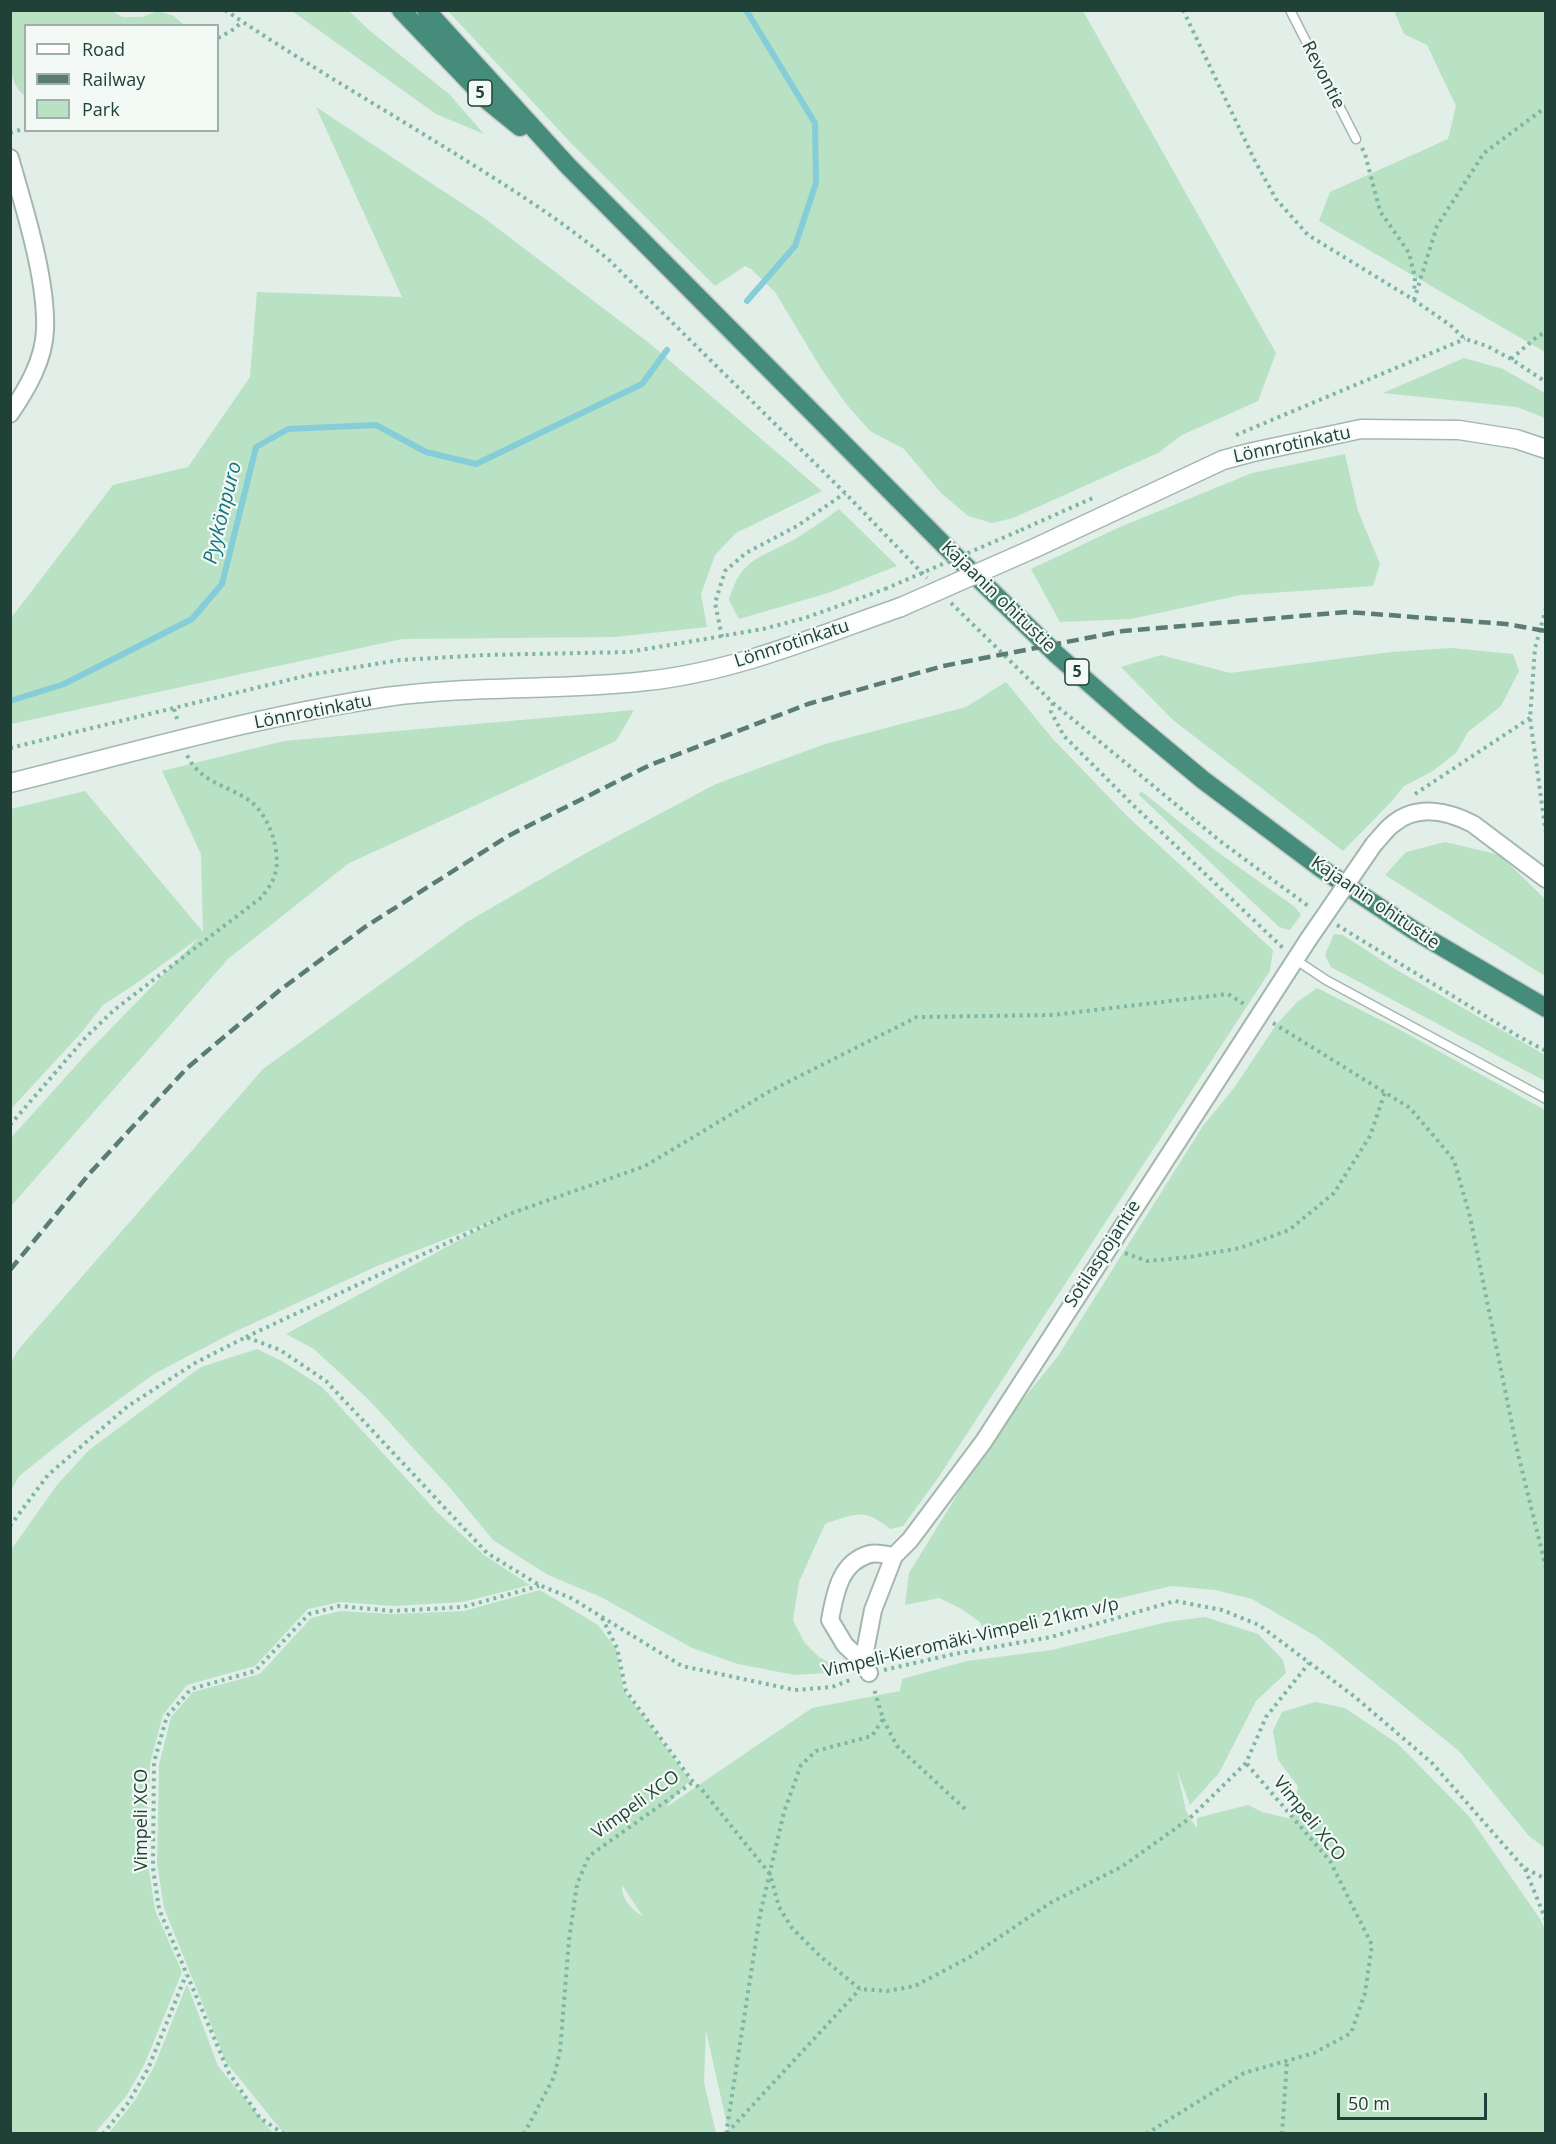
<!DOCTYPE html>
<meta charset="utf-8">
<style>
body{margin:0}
#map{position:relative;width:1556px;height:2144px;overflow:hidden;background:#e2eee8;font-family:"Open Sans",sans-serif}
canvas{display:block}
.frame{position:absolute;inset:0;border:12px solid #204137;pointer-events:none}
.legend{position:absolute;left:24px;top:24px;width:195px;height:108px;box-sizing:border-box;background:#f3faf6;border:2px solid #9fb0aa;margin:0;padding:8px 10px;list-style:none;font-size:18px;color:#204137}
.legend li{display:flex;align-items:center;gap:12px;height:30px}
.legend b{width:30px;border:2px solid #9fb0aa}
.scale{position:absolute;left:1337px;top:2093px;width:150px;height:27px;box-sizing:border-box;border:3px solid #204137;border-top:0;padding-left:8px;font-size:18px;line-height:21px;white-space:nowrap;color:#204137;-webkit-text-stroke:4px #f3faf6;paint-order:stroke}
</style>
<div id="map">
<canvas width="1556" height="2144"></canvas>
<div class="frame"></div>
<ul class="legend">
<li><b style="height:8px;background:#fff"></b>Road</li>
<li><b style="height:8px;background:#5b7c72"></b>Railway</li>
<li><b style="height:16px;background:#b9e1c3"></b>Park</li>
</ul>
<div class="scale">50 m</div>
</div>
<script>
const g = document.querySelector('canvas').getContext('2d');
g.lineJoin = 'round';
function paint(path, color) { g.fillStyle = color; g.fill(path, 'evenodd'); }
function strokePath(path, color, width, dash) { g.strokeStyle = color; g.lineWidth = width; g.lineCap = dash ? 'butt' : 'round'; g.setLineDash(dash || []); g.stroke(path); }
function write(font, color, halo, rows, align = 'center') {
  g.font = font + ' "Open Sans",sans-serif'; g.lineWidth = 4.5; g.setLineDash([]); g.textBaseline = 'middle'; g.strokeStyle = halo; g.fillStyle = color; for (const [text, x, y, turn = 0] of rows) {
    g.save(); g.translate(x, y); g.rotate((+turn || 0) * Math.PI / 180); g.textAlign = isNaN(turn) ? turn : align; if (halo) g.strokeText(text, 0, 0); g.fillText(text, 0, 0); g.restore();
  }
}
const green = new Path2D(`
 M10,11H112L122,17H142L158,11L174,16L184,25L26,26L25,96C3,80 10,36 10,11Z
 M292,11H349L370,31L449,94L484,134L436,114Z
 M448,11H1083L1276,353L1258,401L1182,435L1158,453L1013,518L992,523L968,516L941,493L904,449L870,431L847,405L822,370L775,292L751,269L745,266L715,286L570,142Z
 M1394,11H1545V352L1319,221L1330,192L1448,139L1456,106L1427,45L1404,34Z
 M316,107L484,218L649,343L822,491L736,533L715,555L701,594L707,627L615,637L402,639L11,724V618L113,485L188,467L250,377L257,292L402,297Z
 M1464,358L1503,369L1545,393V418L1517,407L1383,393Z
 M1345,454L1358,511L1380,564L1373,586L1241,595L1131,619L1060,622L1031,569L1120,527L1252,473Z
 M839,509L897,566L828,593L739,619L729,600C742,556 760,559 795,539C810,530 825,519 839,509Z
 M1452,648L1513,654L1519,671L1501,706L1468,732L1456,753L1433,771L1404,786L1391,802L1343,851L1173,720L1121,667L1161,655L1230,673L1391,652Z
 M1006,682L1052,738L1127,816L1273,950L1270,971L936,1481L903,1526L890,1529C864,1507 855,1514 825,1524L799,1582L793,1620L804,1642L819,1657L832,1664L826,1673L795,1675L738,1664L692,1648L601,1597L548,1575L493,1540L451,1489L368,1399L314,1349L286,1334L502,1217L377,1266L232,1333L154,1374L78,1429L19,1476L11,1491V1363L18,1350L263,1069L467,922L586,853L716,784L825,744L966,707Z
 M634,710L616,741L349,863L228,959L11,1206V1138L90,1050L200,937L134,985L103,1005L81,1033L11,1109V809L85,791L203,932L201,854L162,771L284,741Z
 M1141,791L1216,851L1295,907L1301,915L1290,930L1279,927L1139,795Z
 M1445,842L1500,855L1545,899V976L1385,875L1406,852Z
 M1334,934L1343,935L1395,969L1545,1055V1081L1331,967L1325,955Z
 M1317,988L1404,1032L1545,1110V1848L1529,1836L1459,1751L1319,1638L1252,1599L1215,1590L1171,1586L1044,1616L985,1634L980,1622L960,1608L939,1598L905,1605L909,1573L973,1469L989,1448L1008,1418L1058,1356L1203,1126L1234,1088L1276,1025L1297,1002Z
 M257,1349L282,1361L322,1387L437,1512L484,1555L530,1585L463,1602L393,1606L340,1602L308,1609L255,1666L187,1685L163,1715L150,1763L148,1814V1864L155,1910L182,1972L145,2063L127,2095L95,2133H11V1550L57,1485L89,1450L201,1367Z
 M540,1590L598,1625L616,1649L624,1691L690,1780L665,1808L812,1708L900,1691L902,1679L967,1661L1052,1650L1167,1622L1205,1617L1258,1634L1283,1660L1286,1673L1256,1701L1219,1773L1190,1805L1177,1770L1186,1811L1197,1829V1818L1248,1805L1262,1812L1292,1819L1298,1786L1278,1760L1273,1731L1282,1712L1315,1702L1345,1708L1398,1744L1468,1815L1540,1919L1545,1930V2133H729L706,2031L704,2082L716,2133L288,2134L282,2131L226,2062L164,1908L157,1863L159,1765L171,1717L193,1692L260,1674L311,1618L340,1611L393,1614L464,1611ZM622,1885L642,1915V1916C631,1909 621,1898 622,1885Z
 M187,1984L218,2066L273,2133H109L135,2100L154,2067Z`);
const stream = new Path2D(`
 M746,10L815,123L816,183L795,246L747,301
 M10,701L64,684L192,619L222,584L256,447L288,429L376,425L426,452L476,464L642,384L667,350`);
const path = new Path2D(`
 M225,10C305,64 389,112 470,163C518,193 565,223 609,260L845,493L927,578
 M1183,10L1255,161L1276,199L1308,235L1414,300L1450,325L1465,339L1487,346L1511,359L1546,382
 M218,38L231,31L242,22
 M10,133L26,128
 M1362,148L1365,154L1380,211L1409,253L1415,278L1414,293
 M1414,300L1437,226L1484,153L1546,107
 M1511,359L1539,335L1546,333
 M1236,435L1465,339
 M1021,530L1095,497
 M951,603L1053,703L1220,841L1311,908
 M1546,608L1535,648L1530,718L1546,834
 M722,637L715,603L725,571L746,553L797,526L845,493
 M1053,703L1051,712L1064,736L1134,806L1284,949
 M174,709L178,722
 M10,748L309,675L400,660L485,655L629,652L763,629L805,618L885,589
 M1415,794L1530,718
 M1337,925L1518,1036L1546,1051
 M1273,1023L1410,1108L1454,1160L1470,1217L1518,1454L1546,1568
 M10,1125L86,1037L114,1010L262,897C266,891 272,884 274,877C283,854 269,815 250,801C228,785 200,783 187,755
 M1125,1253L1147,1261L1189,1257L1240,1248L1289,1230L1334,1193L1370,1136L1385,1092
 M246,1337L509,1214L645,1166L770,1091L917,1017L1053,1015L1228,994L1247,1006
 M10,1526L48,1475L128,1406L195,1363L246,1337L280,1350L326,1381L487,1553L539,1585L571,1598L682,1666L795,1690L832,1687L853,1679
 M602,1618L617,1648L626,1691L693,1782L703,1791L770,1874L779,1907L792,1928L821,1957L860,1989L887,1991L915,1986L970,1957L1050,1903L1123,1866L1190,1818L1246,1763L1266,1717L1309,1663
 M884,1670L954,1654L1051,1637L1175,1601L1222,1610L1259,1625L1355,1697L1432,1763L1524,1868L1546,1879
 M883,1719L897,1746L965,1809
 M1525,1869L1546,1920
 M727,2133L860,1989
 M103,2134L128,2103L148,2069L186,1975
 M284,2134L260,2118L229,2073L159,1909L153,1868L154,1762L167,1716L191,1689L255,1671L309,1614L339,1606L393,1611L463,1607L539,1586
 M524,2134L554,2077L560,2051L569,1940L577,1884L589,1856L693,1782
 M726,2134L760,1915L784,1812L801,1765L816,1751L872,1736L883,1719L874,1689
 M1146,2134L1244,2073L1314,2053L1351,2033L1365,1993L1372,1945L1330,1861L1246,1763
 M1282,2134L1287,2061`);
const service = new Path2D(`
 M1290,10L1356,139
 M1296,960L1326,980L1546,1099`);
const minor = new Path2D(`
 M10,158C24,208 47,278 45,330C44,360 27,389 10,414
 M1374,844C1380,838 1386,829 1393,824C1417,804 1448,811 1473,824L1546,879
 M863,1662L845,1645L830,1620C835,1593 840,1562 870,1554C877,1552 887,1555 894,1556
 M869,1673L863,1662L873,1610L894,1556L910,1540L984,1441L1308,940`);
const tertiary = new Path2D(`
 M1035,548L1223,460L1253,452L1361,429L1459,430L1516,439L1546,449
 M10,783C135,752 259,716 386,697C472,685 560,691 646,681C734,672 818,636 901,607`);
const trunk = new Path2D(`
 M401,10L488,101L520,127
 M426,10L568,166L945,546L1056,654L1131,720L1203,780L1322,869L1415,931L1546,1008`);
const rail = new Path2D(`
 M10,1270L90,1173L187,1068L280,990L365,927L508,836L650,765L808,704L943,666L1123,631L1348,612L1506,624L1546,631`);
const pathBridge = new Path2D(`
 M885,589L1021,530`);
const minorBridge = new Path2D(`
 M1308,940L1374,844`);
const tertiaryBridge = new Path2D(`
 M901,607L1035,548`);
const shields = [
 [480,93,24],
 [1077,672,24]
];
const shieldNames = [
 ["5",480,93],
 ["5",1077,672]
];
const streetNames = [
 ["Revontie",1323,75,63],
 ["Lönnrotinkatu",1292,445,-12],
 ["Kajaanin ohitustie",998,597,44],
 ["Lönnrotinkatu",792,644,-18],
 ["Lönnrotinkatu",313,712,-11],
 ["Kajaanin ohitustie",1375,903,34],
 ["Sotilaspojantie",1103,1254,-57],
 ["Vimpeli-Kieromäki-Vimpeli 21km v/p",971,1638,-13],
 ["Vimpeli XCO",636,1805,-36],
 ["Vimpeli XCO",1309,1819,51],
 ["Vimpeli XCO",142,1820,-90]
];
const waterNames = [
 ["Pyykönpuro",223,513,-76]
];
paint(green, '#b9e1c3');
strokePath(stream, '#85cdd8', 6);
strokePath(service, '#a4b7af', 11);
strokePath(minor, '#a4b7af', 20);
strokePath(tertiary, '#a4b7af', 21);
strokePath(trunk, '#c1cac7', 21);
strokePath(path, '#7fb5a3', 4, [3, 4.5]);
strokePath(service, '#fff', 8);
strokePath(minor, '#fff', 16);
strokePath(tertiary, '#fff', 18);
strokePath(trunk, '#468c7a', 18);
strokePath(rail, '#5b7c72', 4.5, [12, 6]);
strokePath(minorBridge, '#a4b7af', 20, []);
strokePath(tertiaryBridge, '#a4b7af', 21, []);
strokePath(pathBridge, '#7fb5a3', 4, [3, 4.5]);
strokePath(minorBridge, '#fff', 16);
strokePath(tertiaryBridge, '#fff', 18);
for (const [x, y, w] of shields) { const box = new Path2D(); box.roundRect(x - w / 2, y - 13, w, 26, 4.5); g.fillStyle = '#f3faf6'; g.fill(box); strokePath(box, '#204137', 1.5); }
write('bold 16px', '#204137', null, shieldNames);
write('18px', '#204137', '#f3faf6', streetNames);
write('italic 20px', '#147483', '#f3faf6', waterNames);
</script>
